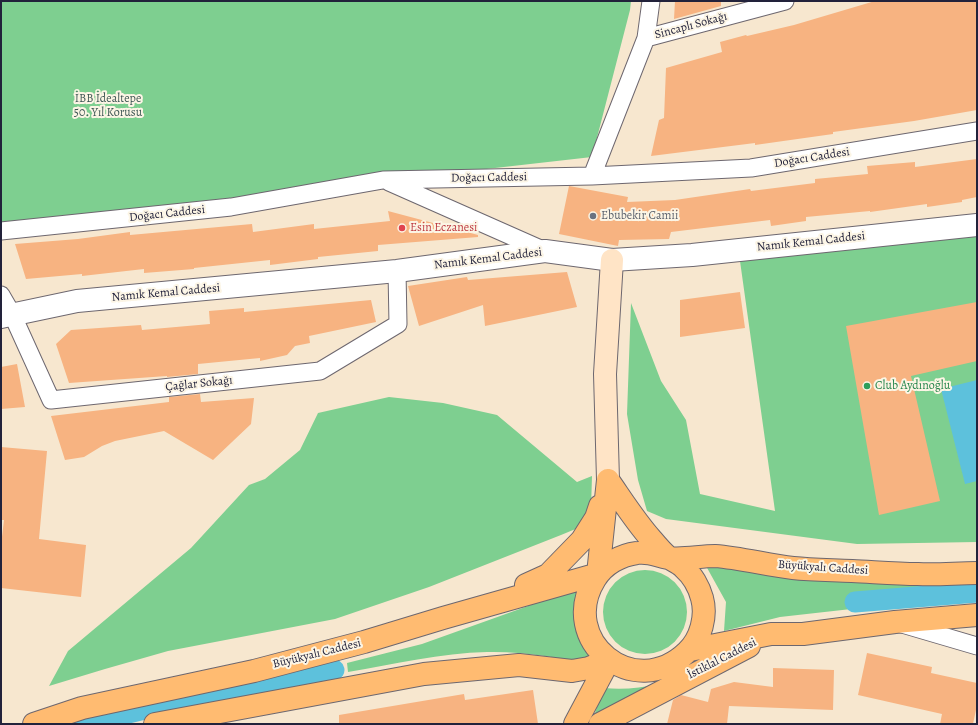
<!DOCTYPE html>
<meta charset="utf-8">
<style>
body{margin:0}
#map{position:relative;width:978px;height:725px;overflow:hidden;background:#f7e7cf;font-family:Alegreya,serif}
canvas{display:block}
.frame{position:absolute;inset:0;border:2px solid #22223b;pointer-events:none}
</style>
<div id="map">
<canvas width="978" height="725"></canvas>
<div class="frame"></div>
</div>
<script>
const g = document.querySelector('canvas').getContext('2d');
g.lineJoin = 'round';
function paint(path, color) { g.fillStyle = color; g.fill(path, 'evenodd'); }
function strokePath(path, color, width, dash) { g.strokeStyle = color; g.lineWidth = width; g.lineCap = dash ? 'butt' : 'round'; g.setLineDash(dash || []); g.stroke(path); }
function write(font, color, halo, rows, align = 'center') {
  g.font = font + ' Alegreya,serif'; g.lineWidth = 4; g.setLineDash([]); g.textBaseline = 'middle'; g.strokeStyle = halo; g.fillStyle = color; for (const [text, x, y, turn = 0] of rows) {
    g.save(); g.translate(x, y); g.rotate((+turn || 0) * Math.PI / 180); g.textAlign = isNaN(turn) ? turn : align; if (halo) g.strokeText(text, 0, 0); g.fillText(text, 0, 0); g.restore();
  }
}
const green = new Path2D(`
 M1,1H631L630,10L592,157L1,224Z
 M977,234V542L857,544L666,519L647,511L638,480L627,414L631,303L661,381L686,420L700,494L775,511L740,261Z
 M389,397L443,403L497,415L577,482L592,476L591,509L578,528L561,535L429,587L335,619L168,651L105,669L49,686L68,651L191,548L249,485L265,479L300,450L318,413Z
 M706,566L815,578L971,589L976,595L780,617L724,631L726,602Z
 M603 612a42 42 0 1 1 84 0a42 42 0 1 1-84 0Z
 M584,586L588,647L591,663C557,658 522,651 487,652C441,653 394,664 348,672L347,663L422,644Z
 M659,684L591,724L604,688C623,690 640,688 659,684Z`);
const water = new Path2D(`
 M977,380V481L965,484L941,389Z`);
const canal = new Path2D(`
 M855,602L977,592
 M83,724L153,707L334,670`);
const building = new Path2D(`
 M675,1H721V6L674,19Z
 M875,1H977V110L914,121L833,132V134L755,145V143L651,156L659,120L664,118L666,68L722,52L720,42L746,35L747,36L794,25Z
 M977,159V197L962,200V202L927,207V204L870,212V211L806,217V221L771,226L770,220L671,232L669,239L619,240L618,246L559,234L569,186L628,197L627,202L675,200L750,189L751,191L815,183V179L868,174L867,166L915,162V167Z
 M388,211L478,235V237L378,245V251L318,257V259L270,265V260L194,268V269L144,273V269L82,276V274L26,279L15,244L78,239L130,232V235L252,224L253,232L314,224V229L390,221Z
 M567,272L577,307L485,326L483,305L419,326L408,286L467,277L468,280Z
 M740,292L745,328L680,337V300Z
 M371,300L376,322L309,336L310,343L295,346L287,355L260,361V358L198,364V374L167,377V376L69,383L56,344L71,330L141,325L142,330L210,324L209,311L244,308V312Z
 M977,302V361L911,376L940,501L879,515L846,326Z
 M17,364L25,407L1,409V367Z
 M200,394L201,402L254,398L251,424L213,460L164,431L115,441L102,446L84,457L65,460L51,416L169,402V397Z
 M1,447L47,451L39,539L86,545L81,597L1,588V545L4,520H1Z
 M867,653L932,667L931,673L977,683V705L973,724H940L942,714L858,695Z
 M773,668L834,670L833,710L729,706L727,724H667L673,700L681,695L708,702L711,689L734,682L773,687Z
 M533,690L538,724H339V715L464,694L465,700Z`);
const minor = new Path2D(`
 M646,38L651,1
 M592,176L646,38L785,1
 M389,182L545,251
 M1,231L231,207L383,180L592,176L751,168L977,131
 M1,295L12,314L51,400L320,371L398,324L397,271
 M902,624L977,646`);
const tertiary = new Path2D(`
 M1,317L77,301L397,271L545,251L612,260L692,255L977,225`);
const secondary = new Path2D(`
 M608,480L605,374L612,260`);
const trunk = new Path2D(`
 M608,480C622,500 635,521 652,540C657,546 662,552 668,557C673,561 680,563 684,568C692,575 699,587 702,598C707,616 701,639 687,652C634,703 557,640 595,579C604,564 621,555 637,553C649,551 657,556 668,558C683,560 700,556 715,556C741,558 767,565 793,568C812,570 832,570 852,571C874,572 896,574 918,574C938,575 957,573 977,573
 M526,585L548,575L582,540L596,518L600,506
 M690,650L771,634H803L895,622L977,615
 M34,724L82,708L254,671L364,642L443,618L598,574L608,480
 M155,724L424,674L519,665L572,671L589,668L609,660
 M575,724L609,660
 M600,724L749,646`);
const markers = [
 [593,216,4,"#6b7280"],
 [402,228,4,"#e0444e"],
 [867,386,4,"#2e9e5b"]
];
const streetNames = [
 ["Sincaplı Sokağı",691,26,-15],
 ["Doğacı Caddesi",812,158,-9],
 ["Doğacı Caddesi",489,178,-1],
 ["Doğacı Caddesi",167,214,-6],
 ["Namık Kemal Caddesi",811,242,-6],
 ["Namık Kemal Caddesi",488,259,-7],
 ["Namık Kemal Caddesi",166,293,-5],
 ["Çağlar Sokağı",199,384,-6],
 ["Büyükyalı Caddesi",823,568,4],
 ["Büyükyalı Caddesi",317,654,-14],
 ["İstiklal Caddesi",722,659,-27]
];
const parkNames = [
 ["İBB İdealtepe",108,99],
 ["50. Yıl Korusu",108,113]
];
const worshipNames = [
 ["Ebubekir Camii",601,216]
];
const healthNames = [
 ["Esin Eczanesi",410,228]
];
const leisureNames = [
 ["Club Aydınoğlu",875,386]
];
paint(green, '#7ecf90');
paint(water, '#5dc1dc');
strokePath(canal, '#5dc1dc', 21);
paint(building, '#f7b381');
strokePath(minor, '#6d676f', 19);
strokePath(tertiary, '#6d676f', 24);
strokePath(secondary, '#6d676f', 24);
strokePath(trunk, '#6d676f', 24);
strokePath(minor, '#fff', 17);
strokePath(tertiary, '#fff', 22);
strokePath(secondary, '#ffe4c6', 22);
strokePath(trunk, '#ffbb71', 22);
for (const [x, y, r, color] of markers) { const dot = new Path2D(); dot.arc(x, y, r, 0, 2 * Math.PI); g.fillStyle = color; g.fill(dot); strokePath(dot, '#fcf5e5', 1.5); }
write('12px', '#22223b', '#fcf5e5', streetNames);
write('12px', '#3e5654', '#fcf5e5', parkNames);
write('12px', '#5b616d', '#fcf5e5', worshipNames, 'left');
write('12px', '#be3a42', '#fcf5e5', healthNames, 'left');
write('12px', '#27864d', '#fcf5e5', leisureNames, 'left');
</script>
